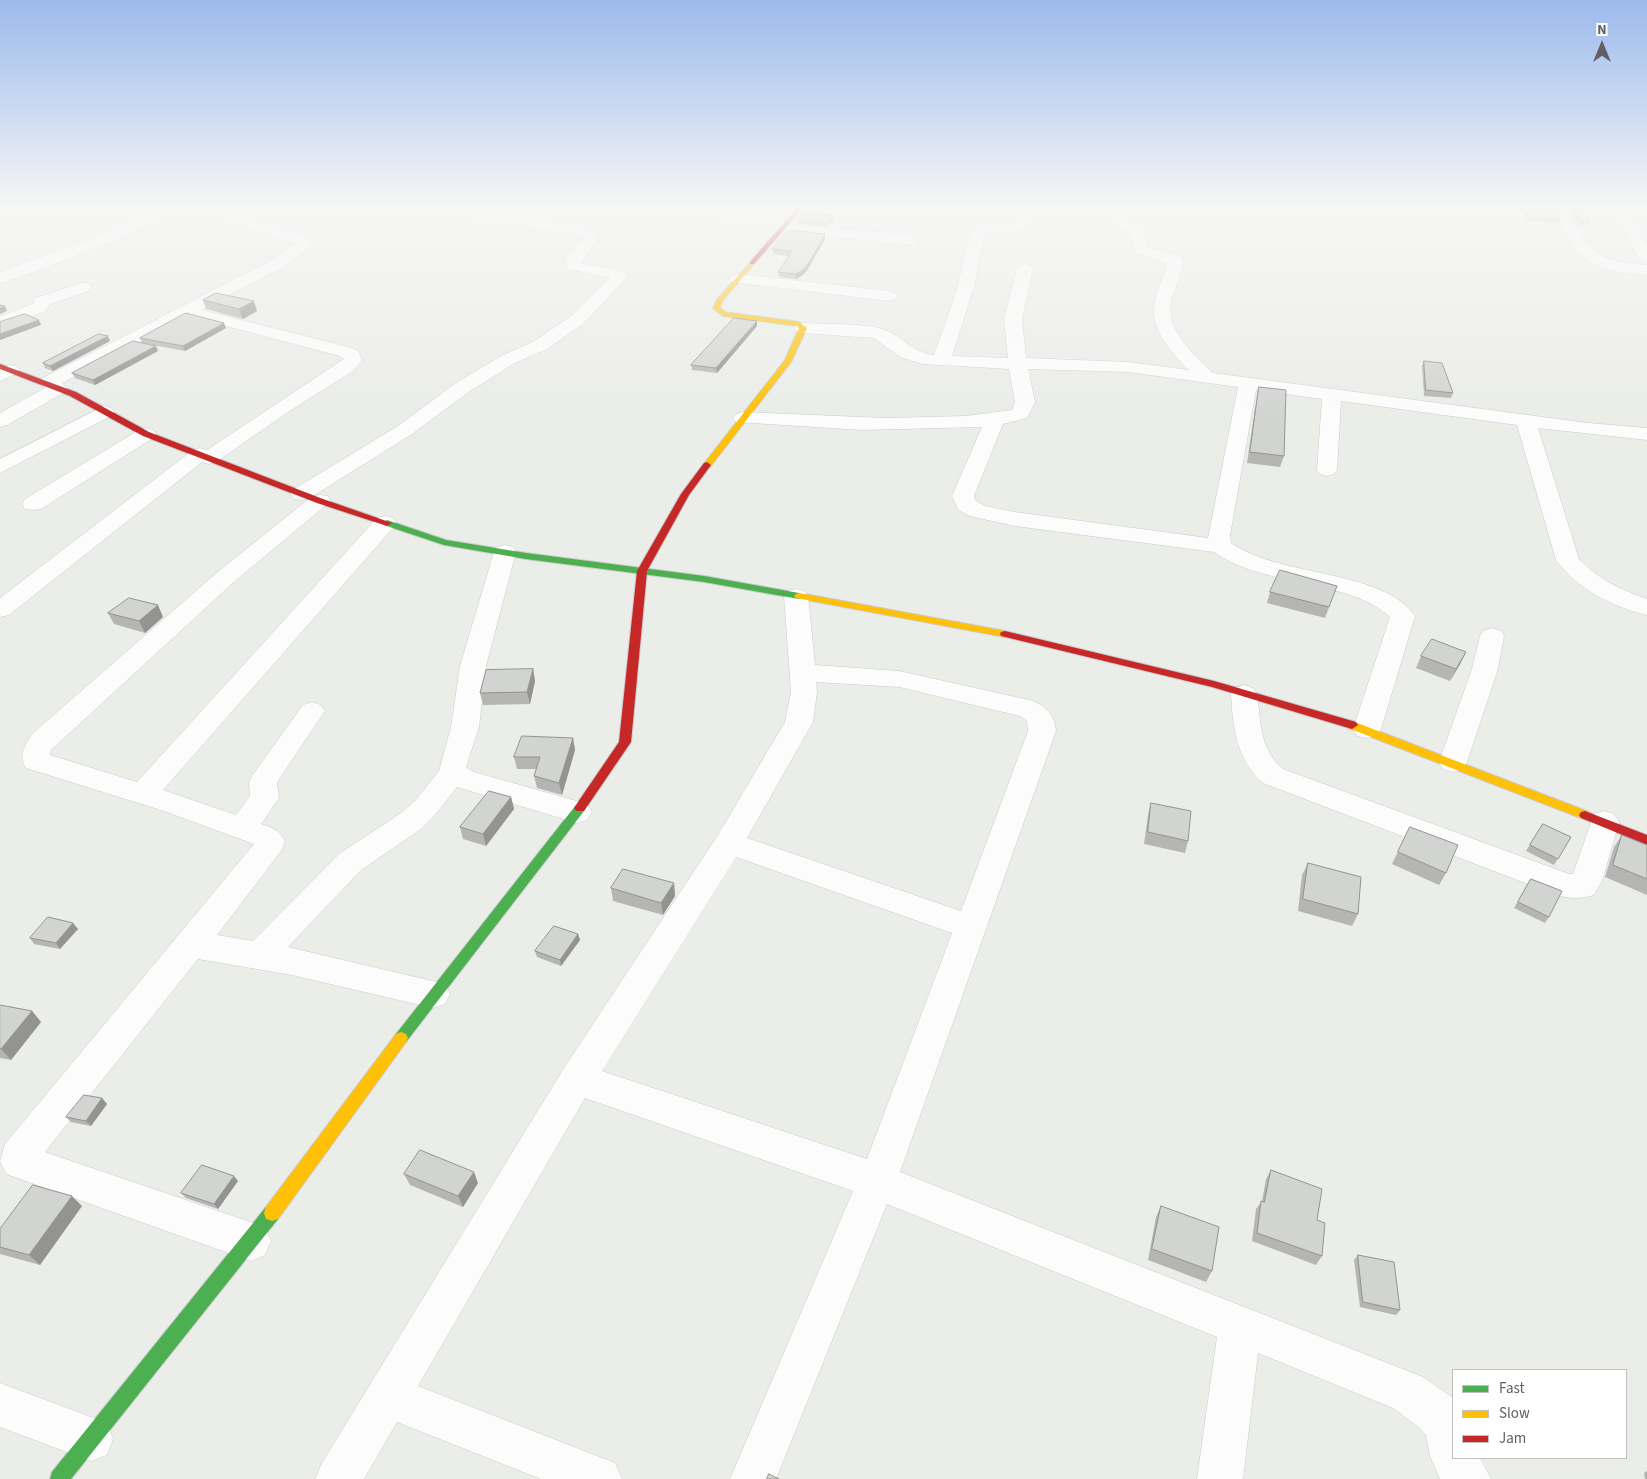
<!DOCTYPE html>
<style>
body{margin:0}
#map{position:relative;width:1647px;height:1479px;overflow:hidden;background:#ebede9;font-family:"Source Sans 3",sans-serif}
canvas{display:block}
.legend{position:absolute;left:1452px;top:1369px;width:175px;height:90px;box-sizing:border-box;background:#fff;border:1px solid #c0bfc1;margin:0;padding:6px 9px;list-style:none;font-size:15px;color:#615e65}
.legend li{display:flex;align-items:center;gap:10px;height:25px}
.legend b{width:25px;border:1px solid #c0bfc1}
.north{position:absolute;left:1577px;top:20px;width:50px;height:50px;-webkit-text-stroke:4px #fff;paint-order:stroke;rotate:0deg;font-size:14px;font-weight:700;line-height:20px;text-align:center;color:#615e65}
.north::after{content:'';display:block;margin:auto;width:18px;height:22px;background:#615e65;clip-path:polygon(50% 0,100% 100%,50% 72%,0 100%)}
</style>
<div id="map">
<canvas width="1647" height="1479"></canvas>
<ul class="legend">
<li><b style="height:6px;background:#4caf50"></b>Fast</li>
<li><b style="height:6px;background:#ffc107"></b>Slow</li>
<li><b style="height:6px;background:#c62828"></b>Jam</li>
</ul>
<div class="north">N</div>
</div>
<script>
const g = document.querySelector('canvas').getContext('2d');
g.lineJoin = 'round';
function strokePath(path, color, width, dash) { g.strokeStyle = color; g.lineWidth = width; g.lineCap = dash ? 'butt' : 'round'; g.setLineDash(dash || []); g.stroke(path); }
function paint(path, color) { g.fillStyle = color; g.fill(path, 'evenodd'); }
const street = new Path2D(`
 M86,207H127L152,210L159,207H177C166,223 26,276 0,283V272L101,235L138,217L93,211Z
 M190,207H212L307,237L313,244L288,264L201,310L352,348L359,352L362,361L350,373L288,412L216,462L209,464L202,462L9,615L0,617V598L193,450L200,448L207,450L344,359L340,356L188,316L62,383L67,388L65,392L7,425L0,427V413L45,388L39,383L41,379L276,258L296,243L192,210Z
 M410,207H448L585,227L599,237L581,263L620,271L628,276L583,324L547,349L515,363L470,391L412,434L313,496L320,495L328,496L331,501L235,581L51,750L50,755L137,782L377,518L385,516L393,518L396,523L393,528L163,790L236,815L250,796L249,783L252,776L303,705L312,702L321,705L325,711L279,779L277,783L279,798L261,824C273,828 279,830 285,841L281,851L217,935L253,941L339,854L401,813L415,801L439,771L451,727L460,666L494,552L497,547L505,545L513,547L516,552L486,666L479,727L466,767L474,772L587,804L592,812L587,820L577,823L457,787L435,815L421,829L361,870L288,947L445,984L450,994L445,1004L433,1008L292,975L198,959L45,1152L265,1227L271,1241L265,1255L251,1261L6,1174L0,1161L5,1144L254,844L164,811L26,768C18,755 25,745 33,733L219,571L310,498L302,500L294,499L291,494L294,489L398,426L456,383L503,355L535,341L571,316L610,278L568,269L565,260L584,238L576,234L417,211Z
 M654,207H695L787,219L792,220L793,225L912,235L920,240L912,245L783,232L778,231L777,226L661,211Z
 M1022,207H1036L1027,228L1009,233L990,232L986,235L980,253L975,283L952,356L1008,358L1004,319L1017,268L1025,263L1033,268L1022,319L1026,358L1128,362L1189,370C1170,351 1149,328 1155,300C1158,287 1165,276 1167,263L1136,253L1130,233L1109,221L1111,207H1125L1124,219L1142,228L1148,247L1181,257L1183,260C1182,274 1176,285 1172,298C1163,330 1193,353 1213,373L1588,423L1647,428V440L1538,428L1579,559C1597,579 1622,590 1647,599V615C1613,607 1577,589 1556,560L1517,425L1341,401L1337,470L1334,474L1327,476L1320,474L1317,470L1322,399L1256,390L1230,535L1231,543C1281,578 1383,569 1415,616L1381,729L1377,736L1367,738L1357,736L1353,729L1390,617C1350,579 1265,588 1214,552L1015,526L970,516L958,510L952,496L982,427L862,430L736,422L733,418L736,414L743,412L885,418L966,416L1012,410L1015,402L1009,369L923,364L900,357L874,338L803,333L797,332L794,328L797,324L803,323C825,324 862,323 882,329C904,336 908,351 934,355C942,331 952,308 958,284C964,264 964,243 978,226L1016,222ZM1028,369L1128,372L1238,387L1208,538L1015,512L985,506L976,501L974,496L1003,424L1027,418L1035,402Z
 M1553,207H1567C1588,253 1595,261 1647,265V275C1588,270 1576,261 1553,207Z
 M1613,207L1626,208L1647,245V264L1639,259Z
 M738,274L889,291L895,293L897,296L895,299L889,301L732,282L730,279L732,276Z
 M84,282L90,284L92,287L90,290L49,305L46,311L0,327V316L33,304L36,298Z
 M10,365L16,366L19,370L16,374L0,381V368Z
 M104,406L111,408L114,412L111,416L0,473V459Z
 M146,428L153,430L156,434L153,438L41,509L33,510L25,509L22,504L25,499L139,430Z
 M796,589L804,591L808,596L815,665L899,671L1029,700C1044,704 1055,714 1056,731L900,1172L1423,1377L1453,1398V1458H1480L1491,1479H1440L1430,1456L1426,1435L1420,1428L1393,1408L1258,1353L1243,1479H1197L1217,1337L887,1204L776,1479H730L853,1191L585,1098L418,1386L615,1463L622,1479H541L397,1422L364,1479H315L322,1463L564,1068L718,835L785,722L791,692L784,596L788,591ZM816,682L899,687L1020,716L1027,721L1028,731L961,911L747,838L813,722L817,692ZM736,857L952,933L867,1159L602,1071Z
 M1492,628L1501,631L1504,636L1498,669L1467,762L1463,769L1453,772L1443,769L1439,762L1472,669L1480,636L1483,631Z
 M1244,685L1253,688C1258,695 1258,702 1259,711C1261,734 1265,754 1283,769L1569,874H1573L1594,814L1604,811L1614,814L1619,822L1602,881L1594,895C1581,899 1570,899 1557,895L1263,783C1236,759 1233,728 1231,694L1235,688Z
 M0,1383L107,1423L113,1439L107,1455L91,1461L0,1427Z`);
const fast = new Path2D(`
 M387,520L446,540L526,553L704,576L799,593L804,596L799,599L704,582L526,559L444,545L384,525L382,523Z
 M580,804L584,805L586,808L584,811L406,1042L401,1044L396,1042L394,1038L396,1034L576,805Z
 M272,1205L278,1207L280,1213L278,1219L71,1479H50L52,1472L266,1207Z`);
const slow = new Path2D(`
 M752,261L755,263L723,300L720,308L725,312L799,322L807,328L791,362L710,467L707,468L703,465L785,360L799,328L797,326L723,316L714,309L713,308L718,298Z
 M799,593L1005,631L1010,634L1005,637L796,598L794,596L796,594Z
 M1352,721L1589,812L1591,815L1589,818H1581L1348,728L1346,725Z
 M401,1032L406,1034L408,1038L406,1042L278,1219L272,1221L266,1219L264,1213L266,1207L396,1034Z`);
const jam = new Path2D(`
 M798,207H804L754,264H750V262Z
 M0,364L76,392L149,432L323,499L392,523L387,526L384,525L317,503L143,436L70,396L0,369Z
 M707,462L711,465L689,495L647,571L631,742L584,811H576L574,808L576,805L619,742L637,571L681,494L704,463Z
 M1005,631L1214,681L1356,722L1358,725L1352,729L1212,687L1001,636L1000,634L1001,632Z
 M1585,811L1647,835V845L1581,818L1579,815L1581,812Z`);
const wall = new Path2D(`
 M1520,207H1555L1560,219L1558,223L1527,221Z
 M1568,207H1580L1590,221L1588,225H1578Z
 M833,216V220L828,226L798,224V219Z
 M825,239L808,269L803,275L796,279L779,277L778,272L789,256L773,254L772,249Z
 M203,300L257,311L243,319L206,309Z
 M757,326L717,373L692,370L691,365Z
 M226,328L185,351L142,343L140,338Z
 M110,341L53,371L45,368L43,363Z
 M158,351L95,385L75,378L72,373Z
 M1424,361L1453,393L1451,398L1424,396L1422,366Z
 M1259,387L1284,456L1280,467L1247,463L1257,397Z
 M1337,586L1325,618L1267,603L1270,592Z
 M108,613L163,617L145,633L114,624Z
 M1466,652L1460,664L1450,681L1416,668L1421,656Z
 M533,669L535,681L530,704L483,705L480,693Z
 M573,738L575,750L562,795L537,788L534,776L536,769H517L514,757Z
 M511,797L514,809L486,846L463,839L460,827Z
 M1151,803L1188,841L1185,853L1144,844L1148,815Z
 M1543,824L1571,837L1554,865L1526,851Z
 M1410,827L1446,873L1439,885L1392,864Z
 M1622,835L1647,845V895L1605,877L1614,847Z
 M1308,863L1358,914L1352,926L1298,911L1302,875Z
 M1531,879L1549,917L1545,923L1514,908Z
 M674,883L675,896L663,915L613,901L611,888Z
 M73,923L78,929L60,949L34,944L30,938Z
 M578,934L580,940L561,966L537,957L535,951Z
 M0,1005L32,1011L41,1022L11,1060L0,1058Z
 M102,1098L107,1104L91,1126L71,1122L66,1117Z
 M1271,1170L1317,1220L1322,1256L1316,1265L1252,1241L1256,1209L1262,1201L1266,1179Z
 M404,1174L478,1183L463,1207L410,1185Z
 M238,1181L218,1209L186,1198L181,1193Z
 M82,1206L40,1265L0,1254V1229Z
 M1161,1206L1212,1271L1206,1282L1148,1260L1156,1217Z
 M1358,1255L1400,1310L1396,1315L1360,1307L1354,1260Z
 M1647,1471V1479H1645L1644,1473Z`);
const shadedWall = new Path2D(`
 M833,216V220L828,226V222Z
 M825,234V239L808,269L803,275L796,279V274Z
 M254,301L257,311L243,319L239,309Z
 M5,306L7,311L0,314V308Z
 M39,320L41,325L0,340V334Z
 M757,321V326L717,373L716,368Z
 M224,323L226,328L185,351L183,346Z
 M108,336L110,341L53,371L50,366Z
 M156,346L158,351L95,385L93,380Z
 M158,605L163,617L145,633L139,621Z
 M1466,652L1460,664L1450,681L1456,669Z
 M533,669L535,681L530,704L527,692Z
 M573,738L575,750L562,795L559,783Z
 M511,797L514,809L486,846L483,834Z
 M674,883L675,896L663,915L661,903Z
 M73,923L78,929L60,949L56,943Z
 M578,934L580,940L561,966L560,960Z
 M32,1011L41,1022L11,1060L1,1049Z
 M102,1098L107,1104L91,1126L86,1121Z
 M474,1172L478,1183L463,1207L458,1196Z
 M234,1176L238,1181L218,1209L214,1204Z
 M72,1196L82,1206L40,1265L29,1255Z`);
const building = new Path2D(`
 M1524,207H1555L1560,219L1529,216Z
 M1572,207H1580L1590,221L1580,220Z
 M803,213L833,216L828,222L798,219Z
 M789,230L825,234L808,264L803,270L796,274L778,272L792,251L772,249Z
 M216,293L254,301L239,309L203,300Z
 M0,305L5,306L0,308Z
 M186,313L224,323L183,346L140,338Z
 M25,314L39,320L0,334V322Z
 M734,318L757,321L716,368L691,365Z
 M99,334L108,336L50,366L43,363Z
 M133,341L156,346L93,380L72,373Z
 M1424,361L1442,363L1453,393L1426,390Z
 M1259,387L1286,390L1284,456L1250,452Z
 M1280,570L1337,586L1329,607L1270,592Z
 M129,598L158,605L139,621L108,613Z
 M1432,639L1466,652L1456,669L1421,656Z
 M533,669L527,692L480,693L486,670Z
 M522,736L573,738L559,783L534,776L540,757H514Z
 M489,791L511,797L483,834L460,827Z
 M1151,803L1191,811L1188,841L1148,832Z
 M1543,824L1571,837L1558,859L1530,845Z
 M1410,827L1458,845L1446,873L1398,852Z
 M1622,835L1647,845V879L1613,865Z
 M1308,863L1361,877L1358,914L1303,899Z
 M623,869L674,883L661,903L611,888Z
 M1531,879L1562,891L1549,917L1518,902Z
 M48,917L73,923L56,943L30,938Z
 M554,926L578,934L560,960L535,951Z
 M0,1005L32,1011L1,1049L0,1048Z
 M84,1095L102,1098L86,1121L66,1117Z
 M420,1150L474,1172L458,1196L404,1174Z
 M202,1165L234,1176L214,1204L181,1193Z
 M1271,1170L1322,1189L1317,1220L1325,1223L1322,1256L1257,1233L1261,1201L1264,1202Z
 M33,1185L72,1196L29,1255L0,1247V1229Z
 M1161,1206L1219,1227L1212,1271L1152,1249Z
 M1358,1255L1394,1262L1400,1310L1363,1302Z
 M769,1474L779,1479H767Z`);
strokePath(street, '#cacbcb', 1);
strokePath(fast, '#cacacb', 2);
strokePath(slow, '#cacacb', 2);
strokePath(jam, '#cacacb', 2);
paint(street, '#fcfcfc');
paint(fast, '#4caf50');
paint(slow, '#ffc107');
paint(jam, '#c62828');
paint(wall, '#b5b6b4');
paint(shadedWall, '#939492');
paint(building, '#d2d4d1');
strokePath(building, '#939492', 1);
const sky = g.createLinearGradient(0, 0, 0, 414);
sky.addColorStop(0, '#9cbaec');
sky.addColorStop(0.5, '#f6f7f5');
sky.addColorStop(1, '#f6f7f500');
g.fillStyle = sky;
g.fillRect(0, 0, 1647, 414);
</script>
